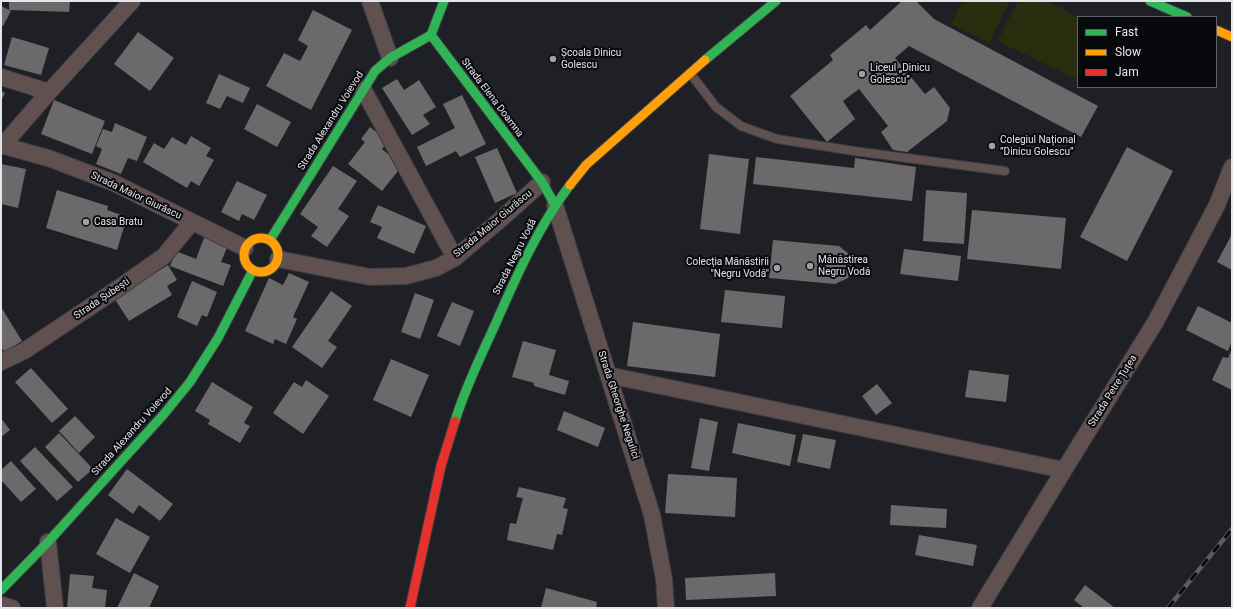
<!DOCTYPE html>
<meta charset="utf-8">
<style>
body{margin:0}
#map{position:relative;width:1233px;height:609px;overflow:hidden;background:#1f2026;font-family:Roboto,sans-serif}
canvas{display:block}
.frame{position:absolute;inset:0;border:2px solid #e3e5ec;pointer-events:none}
.legend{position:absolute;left:1077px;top:16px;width:140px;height:72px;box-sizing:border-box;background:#08090d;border:1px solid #606166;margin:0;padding:5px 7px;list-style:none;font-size:12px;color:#e3e5ec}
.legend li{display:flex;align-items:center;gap:8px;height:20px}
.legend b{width:20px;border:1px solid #606166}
</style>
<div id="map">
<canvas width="1233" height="609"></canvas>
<div class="frame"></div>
<ul class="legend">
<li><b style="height:5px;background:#30b455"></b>Fast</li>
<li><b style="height:5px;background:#ff9f0a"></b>Slow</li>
<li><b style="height:5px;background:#e5322d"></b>Jam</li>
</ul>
</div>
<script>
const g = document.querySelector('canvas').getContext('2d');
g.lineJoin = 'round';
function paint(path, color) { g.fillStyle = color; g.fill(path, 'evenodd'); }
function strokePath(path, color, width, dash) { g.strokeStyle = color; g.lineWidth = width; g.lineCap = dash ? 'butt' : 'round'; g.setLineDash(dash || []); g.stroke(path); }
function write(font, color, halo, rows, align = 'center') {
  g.font = font + ' Roboto,sans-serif'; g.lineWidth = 4; g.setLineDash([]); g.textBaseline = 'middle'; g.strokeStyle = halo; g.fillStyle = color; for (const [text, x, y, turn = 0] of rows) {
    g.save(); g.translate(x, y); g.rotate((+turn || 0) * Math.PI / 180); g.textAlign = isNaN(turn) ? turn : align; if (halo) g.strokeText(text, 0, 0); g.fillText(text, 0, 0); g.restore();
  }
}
const green = new Path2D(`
 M963,1H1010L989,43L951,24Z
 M1018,1H1046L1079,17H1078V80L998,41Z`);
const building = new Path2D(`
 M9,1H70L69,12L9,10Z
 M902,1H916L934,19L1098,106L1081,137L909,46L895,58L925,94L934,87L950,108L947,121L907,152L893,150L881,132L888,126L859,89L843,101L855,119L827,142L790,96L833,60L830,55L866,25L870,30Z
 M1,6L11,11L3,26H1Z
 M313,10L352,30L311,110L266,86L284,53L300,61L308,46L298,40Z
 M138,32L174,58L150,91L114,64Z
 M12,37L49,48L41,75L4,65Z
 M219,74L250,88L243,103L227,96L220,109L206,103Z
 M397,79L404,90L419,80L436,107L423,115L430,124L412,135L382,88Z
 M1,91L5,93L1,101Z
 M462,95L486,144L460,157L456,151L426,166L417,147L455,128L443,104Z
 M54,100L105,121L92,154L41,134Z
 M257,104L291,122L277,147L244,129Z
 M115,123L147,137L137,161L128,158L121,174L96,164L102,149L96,146L103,129L112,132Z
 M370,127L388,141L382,149L402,166L382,191L348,164L365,142L361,139Z
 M191,136L211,148L206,156L214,160L199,186L191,181L187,188L143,162L154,143L164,149L172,137L186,145Z
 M1127,147L1173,171L1127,261L1080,237Z
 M497,148L517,193L495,203L475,157Z
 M709,154L749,159L740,234L700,229Z
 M756,157L854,168L855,158L916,167L912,201L753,184Z
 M1,164L26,169L18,208L1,204Z
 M333,166L357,181L338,209L349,216L327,247L311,236L318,227L300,214Z
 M237,181L267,195L254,220L242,214L239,221L221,212Z
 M57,190L108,206L107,210L127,217L117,250L46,228Z
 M926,190L967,193L964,244L923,241Z
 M378,205L426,226L414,254L377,238L382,227L370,222Z
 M972,210L1066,218L1061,269L967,259Z
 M1232,234V270L1217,262Z
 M205,235L228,245L221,262L231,265L223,286L170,266L176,251L196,259Z
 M773,240L839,246L849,254L852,266L848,278L835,284L769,278Z
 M904,249L961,256L958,281L900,274Z
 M168,265L177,280L167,286L172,295L129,321L114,298Z
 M289,273L309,282L293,317L297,319L286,344L275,339L273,344L245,331L269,278L283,285Z
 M192,281L217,292L207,317L202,315L197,326L177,317Z
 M725,290L785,296L782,328L721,322Z
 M331,291L352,306L328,341L337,347L322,368L292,347Z
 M415,293L434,300L420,339L401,332Z
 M452,302L474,311L460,346L437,336Z
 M1198,306L1232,323V341L1228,351L1186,330Z
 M1,307L22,341L4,352L1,347Z
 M633,322L720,334L715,377L627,366Z
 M523,341L556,350L549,375L569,381L565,395L534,386V383L512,377Z
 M1232,349V390L1212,380L1223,357L1228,358Z
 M391,359L429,375L411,417L373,400Z
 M31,368L68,409L52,423L15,382Z
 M969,370L1009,375L1006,402L965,397Z
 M306,380L329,396L303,434L273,413L294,382L302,387Z
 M212,382L253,407L244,423L250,426L240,443L208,424L210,420L195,411Z
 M877,384L892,403L876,415L862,396Z
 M564,411L605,428L598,447L557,430Z
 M75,416L95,437L79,453L59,431Z
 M1,418L10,430L1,437Z
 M700,418L718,422L709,471L691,468Z
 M738,423L796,435L790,466L732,453Z
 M59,433L93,469L78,482L45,447Z
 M803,434L836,440L830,469L797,462Z
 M35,447L73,487L57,501L20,461Z
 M11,461L36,489L21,502L1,480V470Z
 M127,469L173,504L160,521L139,505L133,514L108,495Z
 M668,474L737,478L735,517L665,513Z
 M519,487L566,498L563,508L568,509L562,535L557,534L553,550L507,540L510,523L516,524L523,498L516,497Z
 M891,505L947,509L946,528L890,525Z
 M116,518L150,537L130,573L96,554Z
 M919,535L977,545L973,566L915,555Z
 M134,573L159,586L149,608H117Z
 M775,573L776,596L686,600L685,578Z
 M70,574L94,576L92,588L107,590L105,608H67Z
 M1085,585L1115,608H1084L1074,600Z
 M546,588L597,602L596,608H541Z`);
const lane = new Path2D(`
 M690,73L716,107L741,126L777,139L854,151L1005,171`);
const street = new Path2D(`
 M370,1L390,58
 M1,77L49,92
 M363,89L455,258
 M1,145L51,159L114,183L245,248
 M3,145L49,92L132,1
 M555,205L652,515L664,579L666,608
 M278,259L370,277L406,276L436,268L455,258L501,219L542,182
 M1,362L24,351L120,287L164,256L192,222
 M608,375L1064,470
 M48,542L55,608
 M1,605L12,608
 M980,608L1064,470L1156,321L1217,205L1232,167`);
const fast = new Path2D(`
 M1150,1L1187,17
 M431,35L542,182L555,205
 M431,35L444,1
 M705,60L776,1
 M270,240L375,71L390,58L431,35
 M455,421C465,388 481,356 495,325C516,277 538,227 570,185
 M1,590L48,542L164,414L190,382L218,338L253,270`);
const slow = new Path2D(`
 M1216,30L1232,37
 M570,185L586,165L705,60
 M244 255a17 17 0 1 1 34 0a17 17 0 1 1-34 0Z`);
const jam = new Path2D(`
 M410,608L441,466L455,421`);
const rail = new Path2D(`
 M1168,608L1232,529`);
const markers = [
 [553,59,4,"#9ea0a7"],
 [862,74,4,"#9ea0a7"],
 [992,146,4,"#9ea0a7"],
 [86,222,4,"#9ea0a7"],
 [810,266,4,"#9ea0a7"],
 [777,268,4,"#9ea0a7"]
];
const poiNames = [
 ["Școala Dinicu",561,53],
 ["Golescu",561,65],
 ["Liceul „Dinicu",870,68],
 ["Golescu”",870,80],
 ["Colegiul Național",1000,140],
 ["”Dinicu Golescu”",1000,152],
 ["Casa Bratu",94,222],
 ["Mănăstirea",818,260],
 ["Negru Vodă",818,272],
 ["Colecția Mănăstirii",769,262,"right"],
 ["\"Negru Vodă\"",769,274,"right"]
];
const streetNames = [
 ["Strada Elena Doamna",492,98,53],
 ["Strada Alexandru Voievod",331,121,-58],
 ["Strada Maior Giurăscu",136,196,25],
 ["Strada Maior Giurăscu",493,224,-40],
 ["Strada Negru Vodă",515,257,-63],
 ["Strada Șubești",102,299,-34],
 ["Strada Petre Țuțea",1113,391,-58],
 ["Strada Gheorghe Negulici",618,405,72],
 ["Strada Alexandru Voievod",132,432,-48]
];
paint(green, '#282d0e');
paint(building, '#6c696b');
strokePath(lane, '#3b3c41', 10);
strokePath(street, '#3b3c41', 18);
strokePath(fast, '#3b3c41', 11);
strokePath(slow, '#3b3c41', 11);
strokePath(jam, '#3b3c41', 11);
strokePath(lane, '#605150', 8);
strokePath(street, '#605150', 16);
strokePath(fast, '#30b455', 9);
strokePath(slow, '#ff9f0a', 9);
strokePath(jam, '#e5322d', 9);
strokePath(rail, '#5f5a5c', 4.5);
strokePath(rail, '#08090d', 3, [9]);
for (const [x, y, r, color] of markers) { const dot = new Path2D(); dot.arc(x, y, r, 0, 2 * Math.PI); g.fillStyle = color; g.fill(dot); strokePath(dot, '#08090d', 1.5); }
write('10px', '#e3e5ec', '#08090d', poiNames, 'left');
write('10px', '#e3e5ec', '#08090d', streetNames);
</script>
